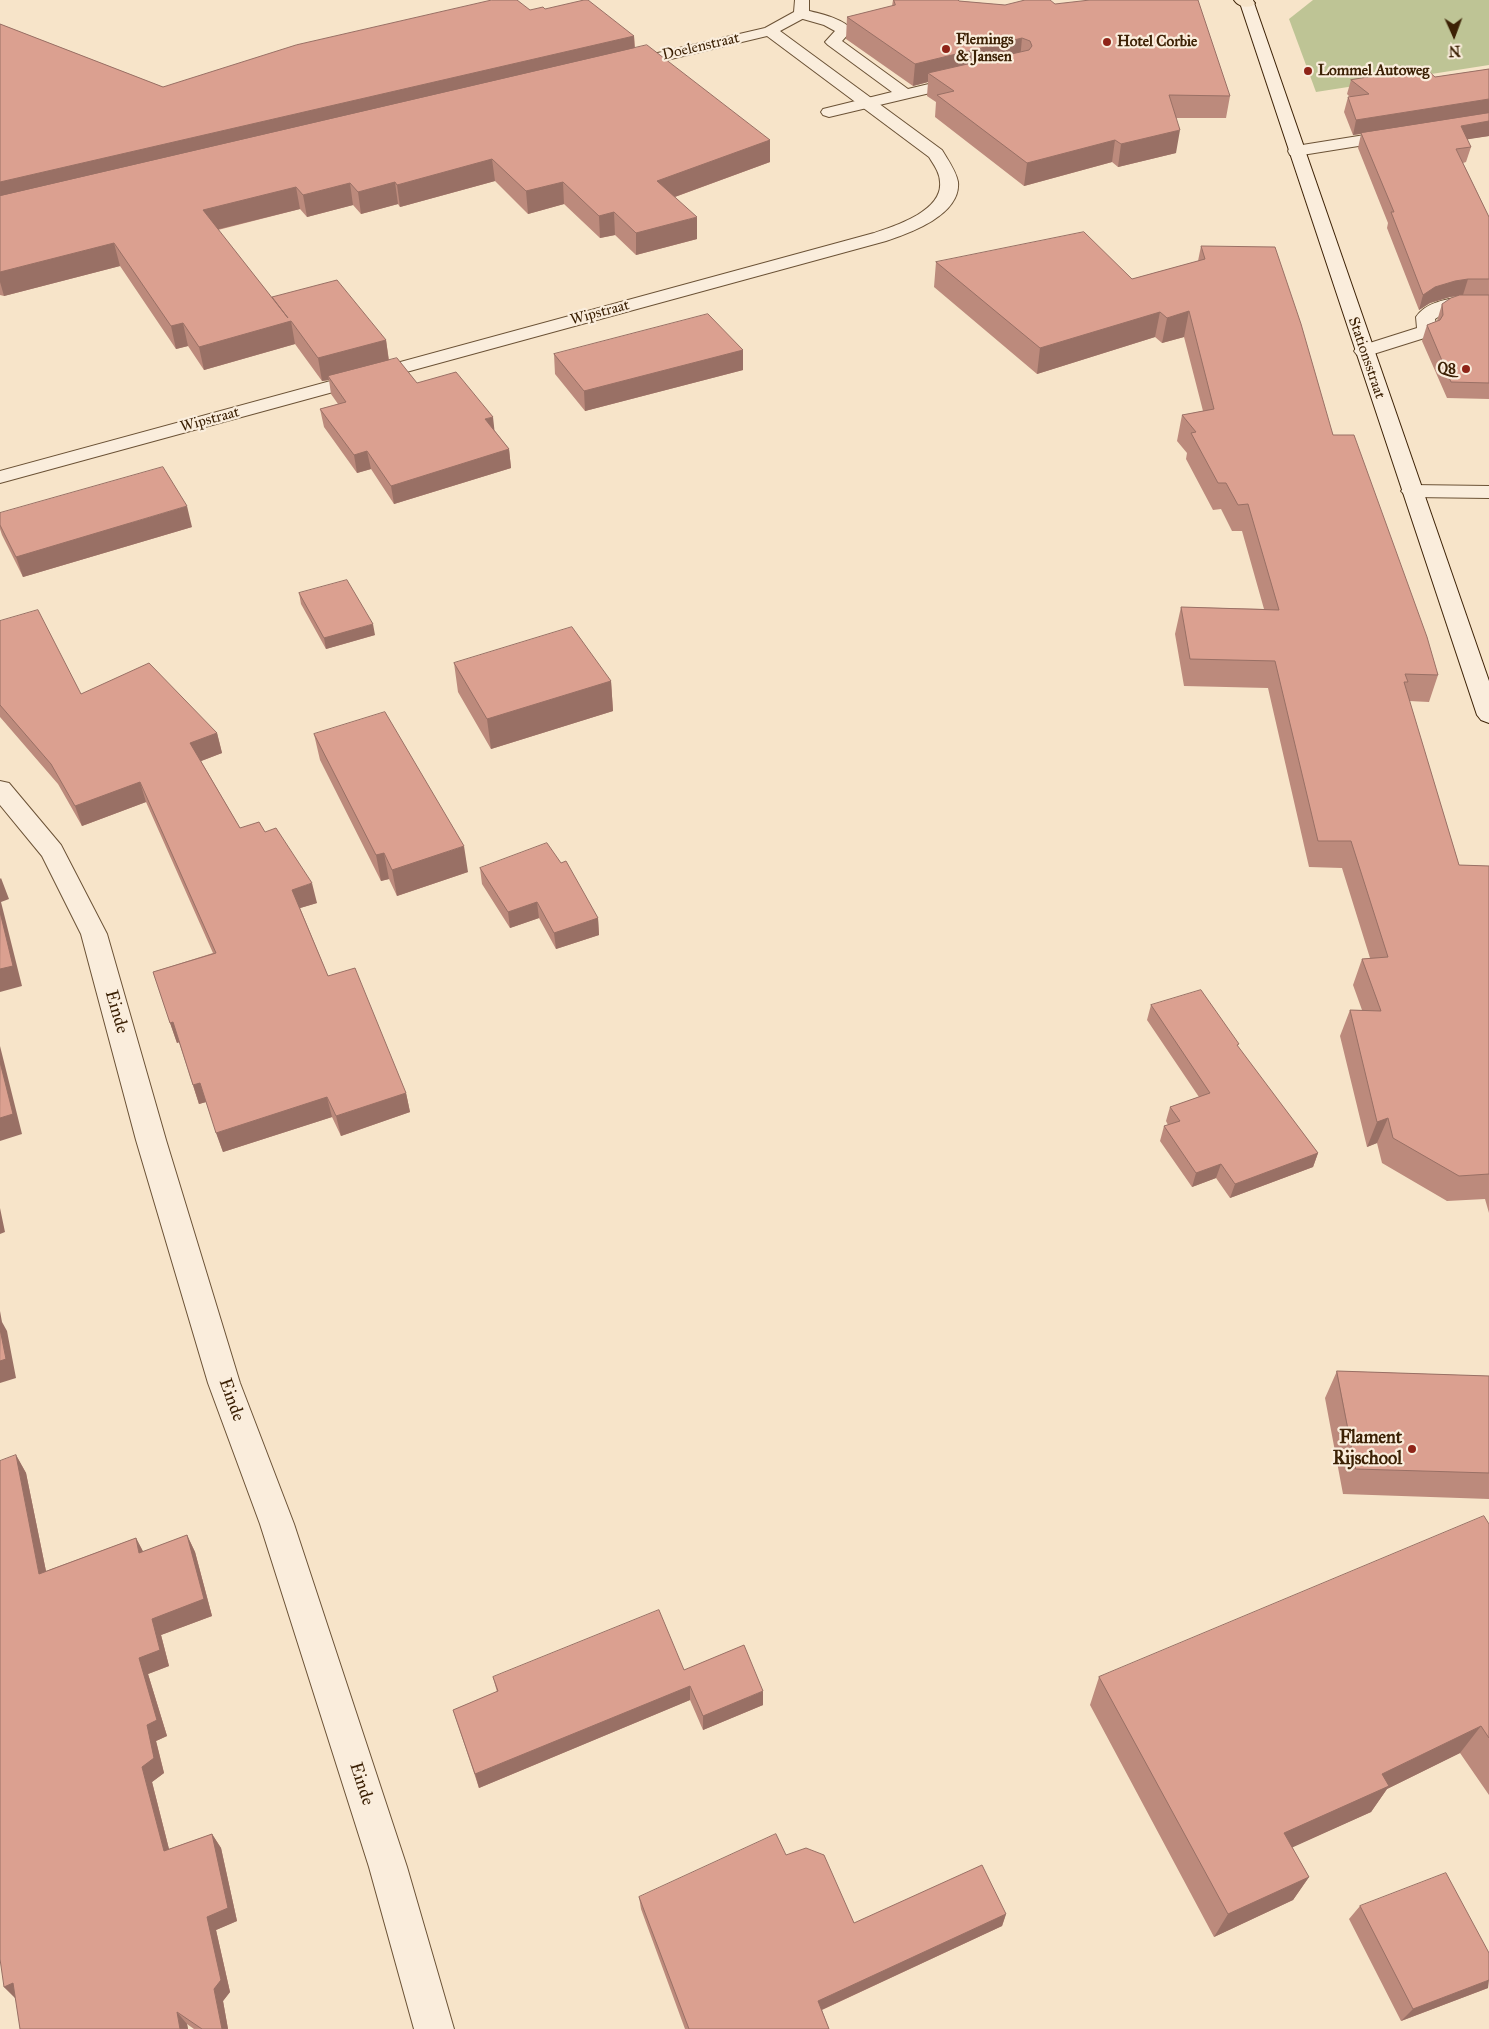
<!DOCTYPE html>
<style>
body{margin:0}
#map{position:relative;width:1489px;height:2029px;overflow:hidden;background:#f7e4c9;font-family:"IM FELL Great Primer",serif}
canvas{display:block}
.north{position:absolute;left:1429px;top:10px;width:50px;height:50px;-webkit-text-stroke:4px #faeddc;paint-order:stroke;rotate:178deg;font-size:14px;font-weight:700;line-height:20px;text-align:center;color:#3c2105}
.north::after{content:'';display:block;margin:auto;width:18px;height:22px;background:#3c2105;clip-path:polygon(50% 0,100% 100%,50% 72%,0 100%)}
</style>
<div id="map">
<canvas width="1489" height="2029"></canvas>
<div class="north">N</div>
</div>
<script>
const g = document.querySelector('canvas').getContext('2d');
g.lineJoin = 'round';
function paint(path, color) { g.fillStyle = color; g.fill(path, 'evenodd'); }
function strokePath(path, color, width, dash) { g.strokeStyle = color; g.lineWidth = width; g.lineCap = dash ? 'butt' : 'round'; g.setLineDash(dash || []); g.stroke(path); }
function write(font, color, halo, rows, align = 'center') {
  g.font = font + ' "IM FELL Great Primer",serif'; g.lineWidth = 4.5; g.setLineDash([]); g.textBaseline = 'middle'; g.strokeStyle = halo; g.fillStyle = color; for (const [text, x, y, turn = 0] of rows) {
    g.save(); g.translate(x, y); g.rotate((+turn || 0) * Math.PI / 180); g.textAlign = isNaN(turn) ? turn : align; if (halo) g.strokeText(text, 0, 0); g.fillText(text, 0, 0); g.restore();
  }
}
const green = new Path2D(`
 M1313,0H1489V65L1316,92L1289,19Z`);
const service = new Path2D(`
 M801,9C816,13 842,17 852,30L842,41L908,89L962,76L968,78L970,81L968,84L829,117L823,115L821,112L823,109L892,92L828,45L825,42L835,31L824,25L796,17L793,14L796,11Z
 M1396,130L1402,131L1404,135L1402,139L1296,156L1290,155L1288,151L1290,147L1296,146Z
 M1463,297H1489V309H1455L1446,312L1435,319L1437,331L1434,335L1364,357L1357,355L1354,351L1357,347L1417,328L1416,317C1426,302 1447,299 1463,297Z`);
const minor = new Path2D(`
 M795,0H809V14L806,17L780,31L942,150C948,160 956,171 958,182C961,215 910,233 886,241L0,483V471L874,233C895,226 943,211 940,182C940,173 934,165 929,157L767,36L625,70L619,68L617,65L619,62L765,28L794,12Z
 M1412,485L1489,486V498L1412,497L1405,495L1401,491L1405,487Z
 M0,781L9,783L61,845L107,934L166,1140L240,1383L294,1524L407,1867L454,2029H414L369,1867L260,1524L208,1383L136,1140L81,934L42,856L0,805Z`);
const secondary = new Path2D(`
 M1239,0H1253L1489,681V723L1481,720L1477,715Z`);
const trunk = new Path2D(`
 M1234,0H1252L1255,3L1252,6C1245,8 1238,6 1234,0Z`);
const wall = new Path2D(`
 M893,0H958L959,1L1005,5L1055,4L1230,96L1226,118H1176V153L1118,167L1112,162L1024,186L935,117L936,102L927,96L928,82L913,86L846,39L847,17L892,6Z
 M545,9L634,36L635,48L770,140V162L675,197L697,239L636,255L615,235L600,238L564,204L528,214L495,181L400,207L398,204L361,214L353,205L307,217L300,209L218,230L273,299L272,297L386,340L389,360L417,383L495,431L509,449L511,468L394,504L371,469L357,473L324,427L320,409L338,404L331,394L329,380L322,381L295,344L204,370L188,346L176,349L120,266L4,296L0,295V24L163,87L530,10Z
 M1489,69V136L1467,139L1471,147L1466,162L1463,163L1489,217V399L1447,398L1422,341L1427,325L1437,321L1442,304L1458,296L1450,297L1430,303L1419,310L1387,228L1388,223L1358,148L1361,134L1353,135L1344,112L1348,97H1350L1347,94L1351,80L1435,77Z
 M1201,246L1333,435L1438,675L1429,702L1409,701L1459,865L1489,866V1213L1485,1199L1447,1201L1382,1163L1377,1143L1367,1147L1340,1036L1350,1010H1362L1353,985L1362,959L1370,958L1342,868L1309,867L1268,688L1184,686L1175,634L1181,607L1264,609L1242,531H1232L1221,509L1213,510L1186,459L1187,453L1177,441L1182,415L1203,411L1184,337L1162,343L1155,337L1037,374L934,287L936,262L1132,279L1198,261Z
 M743,350V370L585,411L555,374L554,354Z
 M0,513L192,527L23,577L2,535L0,529Z
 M299,593L375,635L326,649L301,604Z
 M0,621L81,694L217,733L222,753L201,761L240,828L265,832L317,903L300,908L328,976L406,1093L410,1112L341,1136L332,1117L223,1152L206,1102L199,1104L179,1042L177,1043L153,972L213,953L146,802L82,826L58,784L0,717Z
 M454,663L611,681L613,711L491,749L458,692Z
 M314,734L468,872L397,896L389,879L381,881L320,760Z
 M480,868L598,918L599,935L556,949L539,918L510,928L482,884Z
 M1151,1005L1238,1048L1318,1153L1313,1167L1230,1198L1216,1178L1192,1187L1160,1141L1164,1126L1168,1125L1166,1121L1170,1107L1199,1097L1147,1020Z
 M1337,1371L1489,1376V1499L1343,1494L1325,1398Z
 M16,1455L26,1473L46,1571L136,1538L143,1552L187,1535L195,1552L212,1616L161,1635L169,1666L148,1674L167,1736L156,1741L164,1773L152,1782L169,1849L212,1834L221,1848L237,1921L216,1930L230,1992L223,2001L228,2029H194L187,2024L188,2029H20L16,1998L4,1987Z
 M1489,1524V1795L1460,1753L1387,1789L1371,1812L1292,1847L1309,1877L1293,1900L1214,1937L1090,1705L1099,1677Z
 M684,1670L763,1705L703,1730L690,1700L479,1788L453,1710L497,1692L493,1677Z
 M639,1897L854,1923L1006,1914L1002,1926L822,2010L829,2029H685L641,1909Z
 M1360,1906L1488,1988L1401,2021L1349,1919Z`);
const shadedWall = new Path2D(`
 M634,36L635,57L0,206V182Z
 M1022,38L1020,60L928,73V82L913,86L915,64Z
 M1489,99V113L1353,135L1356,120Z
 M1489,121V136L1457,141L1461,126Z
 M1180,130L1176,153L1118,167L1121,144Z
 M770,140V162L658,203L657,181Z
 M1115,140L1112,162L1024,186L1027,163Z
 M492,159L495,181L400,207L397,185Z
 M395,182L398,204L361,214L358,192Z
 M563,182L564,204L528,214L526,191Z
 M350,183L353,205L307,217L303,195Z
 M296,187L300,209L207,232L203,210Z
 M614,212L615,235L600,238L599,216Z
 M697,217V239L636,255V233Z
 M114,243L120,266L4,296L0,282V272Z
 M1468,279L1463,295L1450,297L1430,303L1419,310L1423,295L1435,287L1455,281Z
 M1189,311L1184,337L1162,343L1167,318Z
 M1160,312L1155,337L1037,374L1040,348Z
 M291,321L295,344L204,370L199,347Z
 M183,323L188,346L176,349L171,326Z
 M386,340L389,363L328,376L329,380L322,381L318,358Z
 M743,350V370L585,411L584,391Z
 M493,417L495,435L485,419Z
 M509,449L511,468L394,504L391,486Z
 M367,451L371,469L357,473L354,455Z
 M187,506L192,527L23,577L16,557Z
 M373,624L375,635L326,649L324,638Z
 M611,681L613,711L491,749L487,719Z
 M217,733L222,753L196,763L190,743Z
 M140,782L146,802L82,826L75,806Z
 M464,846L468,872L397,896L392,870Z
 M384,853L389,879L381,881L376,855Z
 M1,878L9,899L1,902L22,986L0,992V879Z
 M312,883L317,903L297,909L292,890Z
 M537,902L539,918L510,928L508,912Z
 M598,918L599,935L556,949L554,933Z
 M173,1022L180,1042L177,1043L170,1023Z
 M0,1046L22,1134L0,1141Z
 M200,1083L206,1102L199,1104L193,1085Z
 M406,1093L410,1112L341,1136L336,1116Z
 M327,1097L332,1117L223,1152L216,1133Z
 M1388,1118L1377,1143L1367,1147L1377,1122Z
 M1318,1153L1313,1167L1230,1198L1235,1184Z
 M1221,1164L1216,1178L1192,1187L1196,1173Z
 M0,1208L5,1232L0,1234Z
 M0,1311L2,1322L7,1331L16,1378L0,1383Z
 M16,1455L26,1473L50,1591L39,1574Z
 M187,1535L195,1552L212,1616L161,1635L169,1666L148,1674L167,1736L156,1741L164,1773L152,1782L173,1865L164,1851L142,1767L147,1725L139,1658L152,1619Z
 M136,1538L145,1555L139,1553Z
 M690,1686V1700L479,1788L475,1774Z
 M763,1691V1705L703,1730V1716Z
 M1481,1726L1460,1753L1387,1789L1371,1812L1269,1858L1284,1833L1382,1774Z
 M212,1834L221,1848L237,1921L216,1930L230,1992L223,2001L228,2029H222L214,1989L207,1917Z
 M1309,1877L1293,1900L1214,1937L1228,1914Z
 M1006,1914L1002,1926L817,2012L818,2001Z
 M1489,1980L1488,1988L1401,2021L1413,2009Z
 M13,1983L16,1999L4,1987Z
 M177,2012L187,2024L188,2029H180Z`);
const building = new Path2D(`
 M492,0H517L530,10L543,7L545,9L584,0H588L634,36L0,182V24L163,87L296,45Z
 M894,0H958L959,1L1005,5L1025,0H1050L1055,4L1090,0H1198L1230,96L1169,95L1180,130L1121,144L1115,140L1027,163L937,95L954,91L928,73L1029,50L1032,46L1030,41L1022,38L915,64L847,17L895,5Z
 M647,45L770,140L657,181L697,217L636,233L614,212L599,216L563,182L526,191L492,159L397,185L395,182L358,192L350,183L303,195L296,187L203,210L288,318L272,297L337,280L386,340L318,358L291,321L199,347L183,323L171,326L114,243L0,272V196Z
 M1425,68L1435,77L1489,69V99L1356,120L1348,97L1369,94L1351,80Z
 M1489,113V121L1461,126L1471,147L1456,149L1489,217V279H1468L1455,281L1435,287L1423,295L1391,212H1394L1361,133Z
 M1084,232L1132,279L1205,259L1201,246L1275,247L1301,324L1333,435H1354L1427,637L1438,675L1405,674L1408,682H1404L1459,865L1489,866V1174L1459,1176L1393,1138L1388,1118L1377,1122L1350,1010L1381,1011L1362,959L1388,957L1351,841H1318L1275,661L1190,659L1181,607L1279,610L1248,504L1238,505L1226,483H1218L1191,433L1196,432L1182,415L1214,409L1189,311L1167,318L1160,312L1040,348L936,262Z
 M1460,295H1489V383L1451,382L1427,325L1440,320L1443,315L1442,304L1451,298Z
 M708,314L743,350L584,391L554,354Z
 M397,358L417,383L456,372L493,417L485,419L509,449L391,486L367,451L354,455L320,409L346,402L328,376Z
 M163,467L187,506L16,557L0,525V513Z
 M347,580L373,624L324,638L299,593Z
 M38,610L81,694L149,663L217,733L190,743L240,828L259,822L265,832L276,828L312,883L292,890L328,976L355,968L406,1093L336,1116L327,1097L216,1133L200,1083L193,1085L173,1022L170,1023L153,972L216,953L140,782L75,806L51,764L0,705V621Z
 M572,627L611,681L487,719L454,663Z
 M385,712L464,846L392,870L384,853L376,855L314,734Z
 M547,843L561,863L566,861L598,918L554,933L537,902L508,912L480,868Z
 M0,912L13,966L0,969Z
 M1201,990L1239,1044L1237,1045L1318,1153L1235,1184L1221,1164L1196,1173L1164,1126L1180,1121L1170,1107L1210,1093L1151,1005Z
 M0,1062L13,1114L0,1118Z
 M0,1329L6,1359L0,1361Z
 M1337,1371L1489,1376V1473L1356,1469Z
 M16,1455L39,1574L136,1538L139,1553L187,1535L204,1599L152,1619L160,1650L139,1658L157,1720L147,1725L154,1758L142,1767L164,1851L212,1834L228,1908L207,1917L221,1980L214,1989L222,2029H202L177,2012L180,2029H20L13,1983L4,1987L0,1959V1461Z
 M1484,1516L1489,1524V1738L1481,1726L1382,1774L1389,1786L1284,1833L1309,1877L1228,1914L1099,1677Z
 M659,1610L684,1670L744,1645L763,1691L703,1716L690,1686L475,1774L453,1710L498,1691L493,1677Z
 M776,1834L786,1855L806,1848L824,1855L854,1923L982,1865L1006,1914L818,2001L829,2029H689L639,1897Z
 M1446,1873L1489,1953V1980L1413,2009L1360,1906Z`);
const markers = [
 [1107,42,5,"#8f2418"],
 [946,49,5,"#8f2418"],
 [1308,71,5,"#8f2418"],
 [1466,369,5,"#8f2418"],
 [1412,1449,5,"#8f2418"]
];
const farPoinames = [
 ["Flemings",956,40],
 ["& Jansen",956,57],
 ["Hotel Corbie",1117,42],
 ["Lommel Autoweg",1318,71],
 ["Q8",1456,369,"right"]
];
const farStreetnames = [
 ["Doelenstraat",701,47,-13],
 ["Wipstraat",600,313,-15],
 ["Stationsstraat",1366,358,71],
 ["Wipstraat",210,420,-15]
];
const streetNames = [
 ["Einde",116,1012,74],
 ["Einde",231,1400,70],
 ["Einde",361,1784,72]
];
const poiNames = [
 ["Flament",1402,1439],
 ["Rijschool",1402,1460]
];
paint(green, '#bec495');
strokePath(service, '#6b5236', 2);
strokePath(minor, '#6b5236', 2);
strokePath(secondary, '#3c2105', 2);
strokePath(trunk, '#3c2105', 2);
paint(service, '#faeddc');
paint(minor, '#faeddc');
paint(secondary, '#faeddc');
paint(trunk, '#f7e4c9');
paint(wall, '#bc8a7c');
paint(shadedWall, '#997065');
paint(building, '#dba090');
strokePath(building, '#997065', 1);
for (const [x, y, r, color] of markers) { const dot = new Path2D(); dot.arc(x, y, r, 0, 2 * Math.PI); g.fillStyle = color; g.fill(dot); strokePath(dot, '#faeddc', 2); }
write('bold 15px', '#3c2105', '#faeddc', farPoinames, 'left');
write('15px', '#3c2105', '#faeddc', farStreetnames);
write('18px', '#3c2105', '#faeddc', streetNames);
write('bold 18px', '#3c2105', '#faeddc', poiNames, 'right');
</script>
